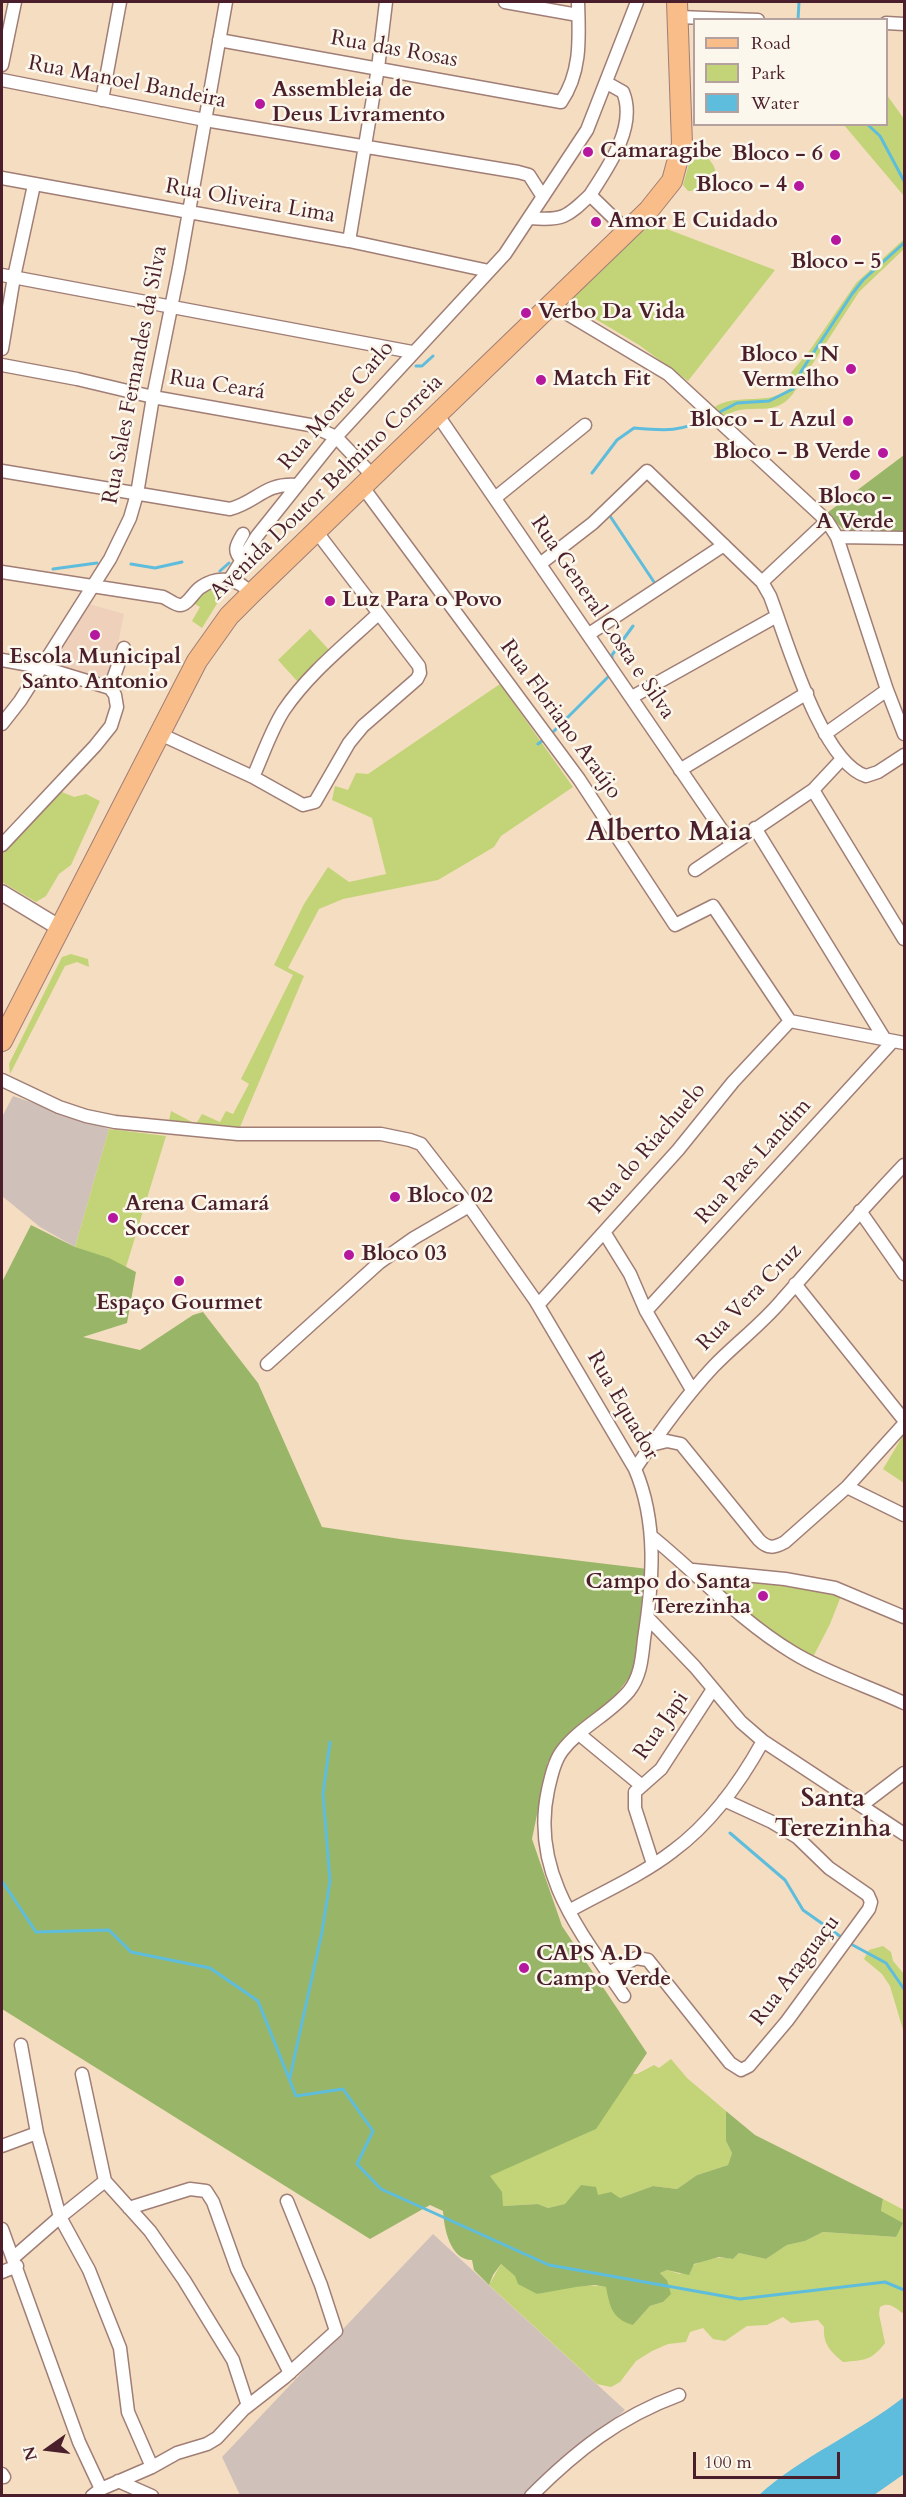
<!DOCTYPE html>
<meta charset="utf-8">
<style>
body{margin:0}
#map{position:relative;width:906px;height:2497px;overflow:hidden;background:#f5ddc1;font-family:Cardo,serif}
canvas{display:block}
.frame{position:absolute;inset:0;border:3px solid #4a1f2b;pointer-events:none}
.legend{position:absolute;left:693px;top:18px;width:195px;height:108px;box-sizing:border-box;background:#fbf7ec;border:2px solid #b4a19f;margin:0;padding:8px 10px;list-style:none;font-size:18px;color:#4a1f2b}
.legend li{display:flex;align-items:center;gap:12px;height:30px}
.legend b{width:30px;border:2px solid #b4a19f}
.north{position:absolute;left:18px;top:2419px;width:60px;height:60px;-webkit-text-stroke:4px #fbf7ec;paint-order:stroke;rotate:256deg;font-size:16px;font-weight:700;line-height:24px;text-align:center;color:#4a1f2b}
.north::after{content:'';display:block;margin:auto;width:21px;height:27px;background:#4a1f2b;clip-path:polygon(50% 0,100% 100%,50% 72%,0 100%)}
.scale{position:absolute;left:693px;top:2452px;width:147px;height:27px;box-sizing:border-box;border:3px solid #4a1f2b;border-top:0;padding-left:8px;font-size:18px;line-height:21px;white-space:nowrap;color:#4a1f2b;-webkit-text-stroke:4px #fbf7ec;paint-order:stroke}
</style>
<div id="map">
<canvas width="906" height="2497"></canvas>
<div class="frame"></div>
<ul class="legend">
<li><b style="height:8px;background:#f8bd88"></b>Road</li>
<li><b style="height:16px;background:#c2d477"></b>Park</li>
<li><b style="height:16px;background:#5ebddc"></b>Water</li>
</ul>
<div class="north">N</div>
<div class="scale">100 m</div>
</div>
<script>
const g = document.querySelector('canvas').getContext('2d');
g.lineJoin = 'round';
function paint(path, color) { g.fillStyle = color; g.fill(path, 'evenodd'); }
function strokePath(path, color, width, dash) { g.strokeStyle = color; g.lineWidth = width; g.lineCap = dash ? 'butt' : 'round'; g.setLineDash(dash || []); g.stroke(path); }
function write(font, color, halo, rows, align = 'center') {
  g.font = font + ' Cardo,serif'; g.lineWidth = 5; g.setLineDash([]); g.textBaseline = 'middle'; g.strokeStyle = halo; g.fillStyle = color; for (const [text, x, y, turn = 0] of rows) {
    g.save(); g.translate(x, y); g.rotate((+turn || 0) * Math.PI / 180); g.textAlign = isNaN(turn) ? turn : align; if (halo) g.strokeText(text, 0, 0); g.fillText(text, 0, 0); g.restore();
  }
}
const built = new Path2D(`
 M89,604L124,614L110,683L51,664Z`);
const industrial = new Path2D(`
 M13,1096L109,1129L75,1247L40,1227L2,1196V1117Z
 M433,2234L625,2410L523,2495H240L222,2457Z`);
const green = new Path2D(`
 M887,95L904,119V196L844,125L886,124Z
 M697,151L702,152C705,156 712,161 714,167C722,182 699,191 688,191L683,185L692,153Z
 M651,223L775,270L688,381L639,345L567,302Z
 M904,239V249L859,292L793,394C790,397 786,402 782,404C762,415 744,401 721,419L712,410C722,397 752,400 767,398C775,397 782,393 789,389V375L810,350L856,283Z
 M208,588H215L223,594L202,628L192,621L200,607L191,602Z
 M310,629L330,651L298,682L278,660Z
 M500,684L573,787L501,836L494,847L438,880L343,899L319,909L288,968L304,976L240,1127L224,1129L169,1121L171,1111L196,1124L202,1114L220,1122L226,1111L233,1114L249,1084L241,1079L293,975L274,965L304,904L328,867L349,882L386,874L372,818L332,800L335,786L348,790L356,773L368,774Z
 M57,790L74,797L86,794L100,801L71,865L59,874L46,896L36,902L2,882V853Z
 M71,954L88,959L89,967L77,962L65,966L10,1074L9,1064L62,957Z
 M109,1129L166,1136L126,1267L75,1247Z
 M904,1434V1483L883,1469Z
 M709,1577L822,1588L841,1596L830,1624L813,1657C781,1645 726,1608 709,1577Z
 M883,1946L891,1952L893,1961L904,1974V2033L890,1986L882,1974L864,1959L869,1950Z
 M671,2059L687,2078L726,2111V2141L732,2153L728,2165L697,2175L677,2189L653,2186L620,2198L598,2195L581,2185L566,2204L548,2208L538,2204L503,2206L453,2147L622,2074H637L654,2065L659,2068Z
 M883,2199L904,2210V2314C896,2309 890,2301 880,2307L879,2314L885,2343C871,2361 865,2360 843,2362C830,2351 823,2344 824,2327L818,2320L791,2323L783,2317L767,2325L747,2326L725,2341L713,2339L703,2328L690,2332L686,2342L668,2344L652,2351L636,2361L620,2382L611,2387L597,2384L489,2285L501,2264L537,2294C559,2289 584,2283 607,2287L633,2325L650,2306L663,2302L667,2280L660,2273L667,2270L680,2274C696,2262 712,2255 733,2259L739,2253L766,2259L787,2245L805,2241L823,2232L896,2237L881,2211Z`);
const forest = new Path2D(`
 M904,455V534H855L844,530L827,513Z
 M31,1225L75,1247L109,1258L136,1272L127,1323L83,1337L140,1350L193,1315L203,1312L258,1383L322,1527L400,1539L648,1569L634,1671L579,1744L548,1761L532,1839L562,1926L647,2053L596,2129L490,2176L502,2192L503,2206L538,2204L548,2208L565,2204L581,2185L596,2187L598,2195L611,2192L620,2198L653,2186L677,2189L697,2175L728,2165L732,2153L726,2141V2111L755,2135L883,2199L881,2211L903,2223L896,2237L823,2232L805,2241L787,2245L766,2259L739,2253L733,2259L719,2257L694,2264L689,2275L667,2270L660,2273L667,2280L671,2294L663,2302L650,2306L633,2325C612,2319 610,2307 606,2287L595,2285L576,2287L537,2294L518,2284L515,2276L501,2264L493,2275L489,2285L474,2270L472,2260C450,2260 444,2228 443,2211L430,2205L370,2239L2,2009V1282Z`);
const water = new Path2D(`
 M904,2397V2474L874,2495H759C802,2456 858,2433 904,2397Z`);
const stream = new Path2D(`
 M798,20L799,2
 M867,124L880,136L904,181
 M416,366H422L433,356
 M716,414L737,403L769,401L793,389L802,370L852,294L863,280L904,243
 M592,473L617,440L634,428C667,431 680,432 711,417
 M608,513L654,582
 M131,564L155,568L182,562
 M53,569L97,563
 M220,571L229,563
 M612,663V655L633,626
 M551,734L610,675
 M538,744L546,738
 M730,1833L785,1880L803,1910L844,1939
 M2,1881L36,1932L109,1930L131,1952L210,1968L258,2001L296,2096L343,2089L373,2131L357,2164L381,2189L549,2265L740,2299L885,2282L904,2290
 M849,1943L886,1963L904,1989
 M290,2077L322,1932L330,1881L323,1794L330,1742`);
const minor = new Path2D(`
 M505,2L578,15
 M679,17L758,20
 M886,23L904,24
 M219,40L561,102C582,72 579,36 578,2
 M2,65L15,2
 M2,80L205,120L518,172L529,175L543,197
 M102,100L120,2
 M2,178L349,241L489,271
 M590,195C609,166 637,126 623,92L607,83
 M530,218C563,221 567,217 590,195L627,231
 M349,241L378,68L386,2
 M2,275L412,352
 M551,304L668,374L827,521L837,537L887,690L904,734
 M2,349L14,277L34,185
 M2,365L77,379L153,397L310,425L336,437L373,476
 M437,414L732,845
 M2,471L230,509C257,502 264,483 296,485
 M362,486L579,779L675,925L713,906L790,1021
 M495,498L585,425
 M837,537L904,538
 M242,560C232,551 237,544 243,534
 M540,564L593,523L647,471L762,582L770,596C787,640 821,762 866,776L878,772L904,755
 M2,572L163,597C168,599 175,605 180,605C188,605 194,591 201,587C218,575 239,578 251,594
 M230,579L257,536L336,437L505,254L587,130L637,2
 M762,582L827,521
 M589,634L724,545
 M2,660L41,667L110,688
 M632,697L777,616
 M2,724L20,701L110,559L130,518L137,494L153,397L179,268L226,2
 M160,734L253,777L303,805L315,802L349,743L363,726L417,679L420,673L419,666L316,531
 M825,734L887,690
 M680,770L807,693
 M253,777C263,755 271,730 284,710C309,673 346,644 378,614
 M813,790L904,939
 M755,828L884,1038
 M2,845L95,746L111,726L117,707L115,695L110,688L124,648
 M695,870L813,790L841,760
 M790,1021L904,1043
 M2,1080L59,1107L86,1116L115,1122L238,1134H381L410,1140L421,1144L469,1206L535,1300L635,1469C658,1523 653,1582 644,1639C642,1657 641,1676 629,1691C610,1714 580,1727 562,1751C554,1762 551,1777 548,1790C530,1872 581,1933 624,1996
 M860,1211L904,1274
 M604,1232L630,1274L646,1311L692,1390
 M795,1284L904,1420
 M538,1305L678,1150L733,1082L790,1021
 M646,1311L893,1041
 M267,1364L380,1262L414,1238L469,1206
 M651,1445L667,1441L681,1444L759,1540C768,1549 774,1548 785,1542L847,1487L904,1424
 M635,1469C659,1433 684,1398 713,1367C735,1344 761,1325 782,1300C822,1255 862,1209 904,1165
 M847,1487L904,1515
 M651,1536C698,1574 739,1620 792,1652C826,1673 868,1686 904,1703
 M693,1570L785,1579L835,1588L904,1617
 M648,1618L695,1667L741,1722L763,1741L904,1834
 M579,1734L642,1786
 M862,1805L904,1773
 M653,1864L635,1808V1792L661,1769L713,1689
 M569,1911C603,1892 642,1875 673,1851C711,1823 741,1781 763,1741
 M608,1973L636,1958L648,1960L730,2063L741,2070L749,2066L787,2021L869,1909L871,1902L868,1895L829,1868L797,1837L772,1822L724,1800
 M82,2074L105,2181L150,2231L184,2280L233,2360L248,2406
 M37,2133L60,2217L89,2270L120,2348L128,2412L152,2467
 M2,2146L37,2133L21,2045
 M129,2208L190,2189L206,2191L213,2202L237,2269L290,2373
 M2,2229L79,2442L101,2489
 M13,2258L60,2217L105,2181
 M2,2272L17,2266
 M2,2474L4,2477
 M118,2481L152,2496
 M92,2496L101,2489L152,2467L177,2453L207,2444L217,2438L244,2409L285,2377L336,2331L321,2285L287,2201
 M531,2496C576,2451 619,2417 679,2395`);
const tertiary = new Path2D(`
 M2,893L60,928`);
const primary = new Path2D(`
 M2,1041L197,661L229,616L251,594L648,211L672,181L682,144L677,2`);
const markers = [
 [260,104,6,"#b5179e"],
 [588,152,6,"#b5179e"],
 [835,155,6,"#b5179e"],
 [799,186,6,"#b5179e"],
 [596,222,6,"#b5179e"],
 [836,240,6,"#b5179e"],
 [526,313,6,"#b5179e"],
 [851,369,6,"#b5179e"],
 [541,380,6,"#b5179e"],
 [848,421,6,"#b5179e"],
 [883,453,6,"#b5179e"],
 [855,475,6,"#b5179e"],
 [330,601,6,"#b5179e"],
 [95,635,6,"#b5179e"],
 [395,1197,6,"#b5179e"],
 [113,1218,6,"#b5179e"],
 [349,1255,6,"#b5179e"],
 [179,1281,6,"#b5179e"],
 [763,1596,6,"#b5179e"],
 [524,1968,6,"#b5179e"]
];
const streetNames = [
 ["Rua das Rosas",394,50,10],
 ["Rua Manoel Bandeira",127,83,11],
 ["Rua Oliveira Lima",250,202,10],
 ["Rua Sales Fernandes da Silva",136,375,-79],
 ["Rua Ceará",217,386,9],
 ["Rua Monte Carlo",337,406,-49],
 ["Avenida Doutor Belmino Correia",327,488,-44],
 ["Rua General Costa e Silva",602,618,56],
 ["Rua Floriano Araújo",560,720,54],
 ["Rua do Riachuelo",648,1149,-49],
 ["Rua Paes Landim",754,1162,-48],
 ["Rua Vera Cruz",750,1298,-46],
 ["Rua Equador",622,1406,60],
 ["Rua Japi",662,1726,-55],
 ["Rua Araguaçu",796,1971,-53]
];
const poiNames = [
 ["Assembleia de",272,91],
 ["Deus Livramento",272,116],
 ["Camaragibe",600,152],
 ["Bloco - 6",823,155,"right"],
 ["Bloco - 4",787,186,"right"],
 ["Amor E Cuidado",608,222],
 ["Bloco - 5",836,263,"center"],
 ["Verbo Da Vida",538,313],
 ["Bloco - N",839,356,"right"],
 ["Vermelho",839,381,"right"],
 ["Match Fit",553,380],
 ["Bloco - L Azul",836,421,"right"],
 ["Bloco - B Verde",871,453,"right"],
 ["Bloco -",855,498,"center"],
 ["A Verde",855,523,"center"],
 ["Luz Para o Povo",342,601],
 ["Escola Municipal",95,658,"center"],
 ["Santo Antonio",95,683,"center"],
 ["Bloco 02",407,1197],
 ["Arena Camará",125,1205],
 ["Soccer",125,1230],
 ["Bloco 03",361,1255],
 ["Espaço Gourmet",179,1304,"center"],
 ["Campo do Santa",751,1583,"right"],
 ["Terezinha",751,1608,"right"],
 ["CAPS A.D",536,1955],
 ["Campo Verde",536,1980]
];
const quarterNames = [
 ["Santa",833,1800],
 ["Terezinha",833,1830]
];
const districtNames = [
 ["Alberto Maia",669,834]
];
paint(built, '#efd0bb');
paint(industrial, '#cfc0ba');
paint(green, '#c2d477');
paint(forest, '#99b668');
paint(water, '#5ebddc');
strokePath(stream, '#5ebddc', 3);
strokePath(minor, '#a07e76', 15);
strokePath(tertiary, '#a07e76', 18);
strokePath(primary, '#a07e76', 22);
strokePath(minor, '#fff', 12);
strokePath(tertiary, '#fff', 15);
strokePath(primary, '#f8bd88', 20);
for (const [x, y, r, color] of markers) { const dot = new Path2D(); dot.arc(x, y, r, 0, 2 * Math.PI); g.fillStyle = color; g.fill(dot); strokePath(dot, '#fbf7ec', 2); }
write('22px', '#4a1f2b', '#fbf7ec', streetNames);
write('bold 22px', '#4a1f2b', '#fbf7ec', poiNames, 'left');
write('bold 26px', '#4a1f2b', '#fbf7ec', quarterNames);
write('bold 28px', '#4a1f2b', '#fbf7ec', districtNames);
</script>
